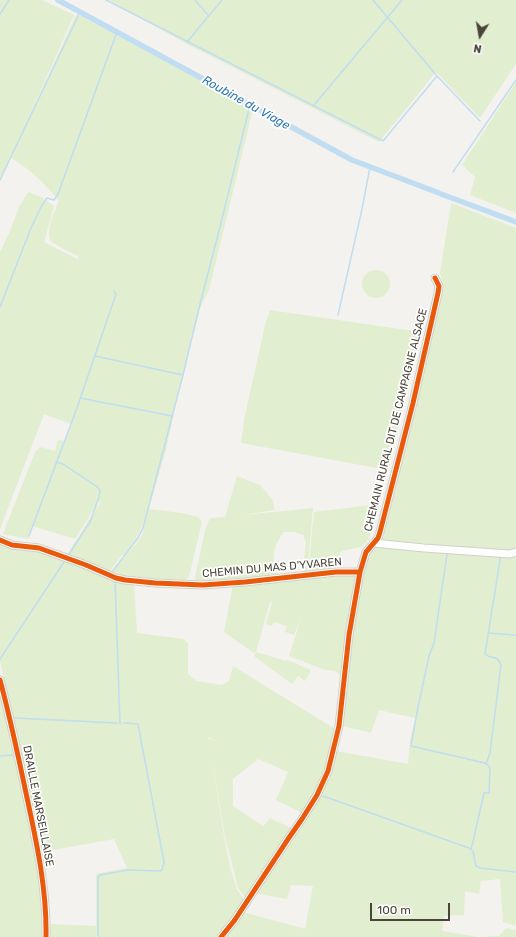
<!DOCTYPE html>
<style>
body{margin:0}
#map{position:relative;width:516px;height:937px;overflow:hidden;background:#f4f2ee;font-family:Rubik,sans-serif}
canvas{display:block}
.north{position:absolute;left:460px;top:16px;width:40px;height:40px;-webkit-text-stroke:3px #fff;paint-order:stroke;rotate:191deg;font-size:11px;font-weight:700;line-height:16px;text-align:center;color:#4b4439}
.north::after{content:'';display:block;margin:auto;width:14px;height:18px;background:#4b4439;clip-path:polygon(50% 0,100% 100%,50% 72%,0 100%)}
.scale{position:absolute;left:370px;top:903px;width:80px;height:18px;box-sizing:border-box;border:2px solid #4b4439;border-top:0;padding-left:5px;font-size:12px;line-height:14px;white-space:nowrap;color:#4b4439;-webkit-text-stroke:3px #fff;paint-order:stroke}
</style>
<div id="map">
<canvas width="516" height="937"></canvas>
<div class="north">N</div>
<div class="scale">100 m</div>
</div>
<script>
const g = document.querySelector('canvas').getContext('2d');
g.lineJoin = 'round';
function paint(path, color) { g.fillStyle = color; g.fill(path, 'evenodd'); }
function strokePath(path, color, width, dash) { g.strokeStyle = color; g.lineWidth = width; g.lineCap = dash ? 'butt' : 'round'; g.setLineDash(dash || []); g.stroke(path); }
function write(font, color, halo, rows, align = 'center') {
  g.font = font + ' Rubik,sans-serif'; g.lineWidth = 3.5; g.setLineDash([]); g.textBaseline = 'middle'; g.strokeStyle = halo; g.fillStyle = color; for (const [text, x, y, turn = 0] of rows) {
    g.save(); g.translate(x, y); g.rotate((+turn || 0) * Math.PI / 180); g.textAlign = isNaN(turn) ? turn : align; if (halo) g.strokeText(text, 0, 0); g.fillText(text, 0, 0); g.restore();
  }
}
const green = new Path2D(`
 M0,0H42L74,15L27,122L76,15L81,16L253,109L209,290L201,306L182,376L166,450L149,509L182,513L198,517L202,522L189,577L184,581L156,582L125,577L111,573L136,544L142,535L147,514L139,534L125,556L122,555L110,571L67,555L100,502L99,501L75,539L32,526L28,539L3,534L35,452L40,447L55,451L58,440L65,441L71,424L44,414L0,529V252L10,231L19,207L28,192L41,197L54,206L44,242L77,259L79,257C74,254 55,245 52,242C44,233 55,210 59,201C45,184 30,169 11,158L0,182Z
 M108,0H516V64L480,118L436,72L379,142L185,43Z
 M516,82V213L470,195L475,177L462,165Z
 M451,203L516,228V549L510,551L382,540L417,401L443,284L440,273Z
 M362 284a14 14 0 1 1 28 0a14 14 0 1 1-28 0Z
 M270,310L420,332L388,470L241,443L244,420L265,325Z
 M237,476L260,485L272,499L275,510L243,515L313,508L307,574L303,568L306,542L303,535L294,532H284C276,541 271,555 275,567C276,570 277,573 279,576L196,582L195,577L206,527L210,518L225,517Z
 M379,504L369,539L362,547L341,551L337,569L308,573L314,512Z
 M0,542L41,551L94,573L115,580L134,583L137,633L184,639L188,643V674L197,681L222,685L229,681L233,666L335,729L327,765L316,788L302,813L276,800L288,772L258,759L233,779V806L263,826L270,818L291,828L270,859L246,898L238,888L225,836L208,738L218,742L208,737L224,836L231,871L237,889L244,900L237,912L216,937H49V924L96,926V874L127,868L114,839L42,852L14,719L0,661Z
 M377,547L512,556L516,555V926L503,922L500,879L481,881L479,894L465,891L464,915L444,916L442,931L478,937H224L243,912L305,929L313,886L291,885L287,899L254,893L323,791L333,766L336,751L408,764L410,740L415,718L379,710L371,733L342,726C348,685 351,643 358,602C361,586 362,570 369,555C370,550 373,548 377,547Z
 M341,574L357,575L341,676L335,671L325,670L289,656L302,615L294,635L285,632L287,626L274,622L272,626L266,624L272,602H270L256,652L286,661L287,660L311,670L310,673L305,681L298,676L292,684L254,656L256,652L254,653L224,632L233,584Z
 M0,691L8,717L39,871L44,937H0Z
 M506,928L516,930V937H479L499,936Z`);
const stream = new Path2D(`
 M106,0L383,141L437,76
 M195,0L209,16
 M373,0L437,76L480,121
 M0,14L9,0
 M187,42L222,0
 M314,105L402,0
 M453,172L516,80
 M0,180L80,12
 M0,307L31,228L42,205L47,198L54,200L58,194L117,32
 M338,315L362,209L370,167
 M95,356L183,375
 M80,398L172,416
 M56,462L63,464L96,486L100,490L99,497L90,522L69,554
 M29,536L77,408L116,294L114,291
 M447,554L434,643L429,656L418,707L411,746L485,763L489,766L490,769L489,793H484L472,846L471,849
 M112,572L138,538L143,528L183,375L200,304L220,227L250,105
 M115,580L120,724
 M488,633L516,635
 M0,659L64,562
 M15,718L117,723
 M0,756L13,755
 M486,764L490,753L501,665C497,654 491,660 485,654L500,560V557
 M323,796L469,848L473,851L476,866L480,868L516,872
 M99,937L98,935V877L100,875L128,870L160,871L162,870L164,862L138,724L124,723`);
const canal = new Path2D(`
 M58,0L352,160L439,193
 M441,194L516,222`);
const minor = new Path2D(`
 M0,540L12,545L39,548L86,565L116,578L125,580L155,583L203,585L245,582L336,572H360
 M373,543L424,548L510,554L516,552
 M0,680C10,717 18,755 26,793C36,840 47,888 46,937
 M221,937L234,921L288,839L302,819L317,795L328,771L339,726L349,635L360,572L366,552L378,538L380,532L413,403L438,293L439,286L435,278`);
const cycleway = new Path2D(`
 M0,540L12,545L39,548L86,565L116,578L125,580L155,583L203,585L245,582L336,572H360
 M0,680C10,717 18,755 26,793C36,840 47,888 46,937
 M221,937L234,921L288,839L302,819L317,795L328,771L339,726L349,635L360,572L366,552L378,538L380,532L413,403L438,293L439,286L435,278`);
const streetNames = [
 ["CHEMAIN RURAL DIT DE CAMPAGNE ALSACE",396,420,-76],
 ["CHEMIN DU MAS D'YVAREN",272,568,-5],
 ["DRAILLE MARSEILLAISE",38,806,79]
];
const waterNames = [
 ["Roubine du Viage",246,103,29]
];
paint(green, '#e1eecf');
strokePath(stream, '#c0ddf1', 1.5);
strokePath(canal, '#c0ddf1', 5.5);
strokePath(minor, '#d2d0cb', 9);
strokePath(minor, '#fdfdfc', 7);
strokePath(cycleway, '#e8590c', 5);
write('11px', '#4b4439', '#fff', streetNames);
write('italic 12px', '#2e7ab2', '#fff', waterNames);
</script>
